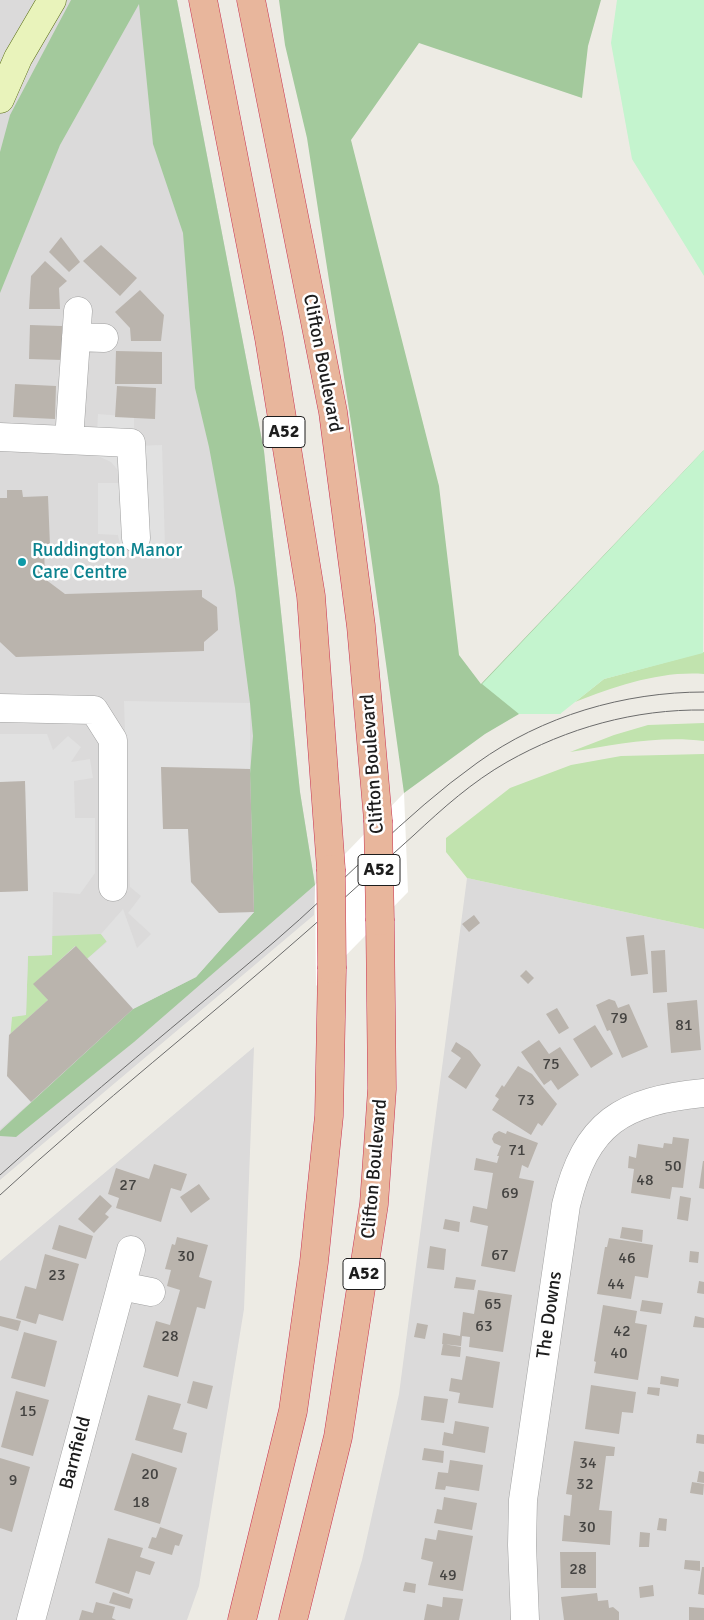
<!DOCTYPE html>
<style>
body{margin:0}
canvas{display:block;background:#edebe4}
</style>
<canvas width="704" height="1620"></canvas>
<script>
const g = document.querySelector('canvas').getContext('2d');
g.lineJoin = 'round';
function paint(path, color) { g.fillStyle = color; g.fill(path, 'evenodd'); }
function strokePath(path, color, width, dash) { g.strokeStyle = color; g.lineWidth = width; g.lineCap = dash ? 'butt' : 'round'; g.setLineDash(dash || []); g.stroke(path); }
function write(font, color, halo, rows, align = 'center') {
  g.font = font + ' Signika,sans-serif'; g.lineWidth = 5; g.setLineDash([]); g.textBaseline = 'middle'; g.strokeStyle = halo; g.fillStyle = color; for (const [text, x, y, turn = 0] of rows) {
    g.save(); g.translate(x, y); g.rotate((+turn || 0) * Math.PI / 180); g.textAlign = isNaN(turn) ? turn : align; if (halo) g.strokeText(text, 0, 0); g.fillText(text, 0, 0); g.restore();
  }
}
const residential = new Path2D(`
 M0,0H177L264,451L300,792L315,885L314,915L0,1180Z
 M467,878L704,929V1620H344L362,1560L399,1394Z
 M254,1047L244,1309L199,1586L187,1620H0V1261Z`);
const grass = new Path2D(`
 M704,652V674C659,671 617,686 575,702L604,679Z
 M704,723V741C660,735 613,745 570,752L614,735L648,725Z
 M704,754V929L467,878L446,852V838L510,788L571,765L621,756Z
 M101,934L107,941L87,959L75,946L34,984L48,1000L9,1035L12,1016L26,1015L28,956L52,955V936Z`);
const forest = new Path2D(`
 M71,0H177L264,451L300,792L315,885L134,1042L16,1137L0,1136V1131L133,1009L196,977L254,912L250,774L253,736L250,703L235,588L209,447L195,388L183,233L153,144L139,4L60,145L0,293V152L10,115Z
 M279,0H601L588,46L582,98L419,43L351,140L439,486L459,655L481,684L704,450L560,714H519L485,734L404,793L365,513L307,138L285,45Z`);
const park = new Path2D(`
 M617,0H704V276L632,159L611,43Z
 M704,450L703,653L604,679L560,714H519L482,684Z`);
const parking = new Path2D(`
 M98,414L134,417V446L162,445L165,547L121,550L118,535L98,534V483H119L121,474L111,462L96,455Z
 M124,701L250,703V769L161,767L163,829H188L191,882L219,913L254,912L196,977L133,1009L87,959L107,942L101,934L123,909L137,948L151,934L128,913L141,896L130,887Z
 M0,734H47L53,750L68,736L81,747L71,762L90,759L93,778L74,781L75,818H95V873L80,894L53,892L52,955L28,956L26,1015L12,1017L7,1076L31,1102L0,1129V892L28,891L25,782H0Z`);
const pier = new Path2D(`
 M404,793L408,892L316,986L315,885Z`);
const building = new Path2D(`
 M61,237L80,262L69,272L49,252Z
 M101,245L137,278L120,296L83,261Z
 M45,261L67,281L59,288L60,309H29L31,276Z
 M140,290L164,315L161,341H131L130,328L115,312Z
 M30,325L62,326V360L29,359Z
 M116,351L162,352V384H115Z
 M15,384L56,386L55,419L13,417Z
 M117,386L156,388L155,419L115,417Z
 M7,490H22L23,497L48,496L50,546H44L45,579L65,594L202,590V597L217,607L218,630L204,642V651L16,657L0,642V498H7Z
 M161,767L250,769L254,912L219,913L191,882L188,829H163Z
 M25,781L28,891L0,892V782Z
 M474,915L480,923L469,932L462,924Z
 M644,935L648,974L631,976L626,937Z
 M76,946L133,1009L31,1102L7,1076L9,1035L48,1000L33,984Z
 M665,950L667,992L653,993L651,951Z
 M526,970L534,978L528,984L520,976Z
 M609,999L615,1001L618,1008L629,1004L648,1047L622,1058L610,1030L607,1031L596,1005Z
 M697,1000L701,1050L671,1053L667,1003Z
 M557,1008L569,1028L559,1034L546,1014Z
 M595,1025L613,1054L591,1068L573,1039Z
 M539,1040L549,1054L560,1047L579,1075L558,1090L551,1080L544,1085L521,1052Z
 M456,1042L470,1051L481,1065L466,1089L448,1077L461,1058L451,1051Z
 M518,1066L532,1074L557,1104L542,1126L538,1123L531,1135L492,1110L499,1099L495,1096L502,1085L504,1087Z
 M499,1131L506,1134L507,1131L538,1143L528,1168L522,1165L519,1178L534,1181L515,1272L481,1266L488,1226L470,1222L473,1206L487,1209L493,1173L474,1170L476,1158L497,1163L499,1156H497L501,1146L494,1143L492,1139L494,1134Z
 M673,1137L689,1139L683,1188L672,1187L670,1199L631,1193L634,1169L628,1168L629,1156L636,1158L638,1144L663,1148L664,1143L672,1144Z
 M703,1161H704V1189L699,1188Z
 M154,1164L187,1174L181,1191L171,1188L161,1222L116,1208L119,1198L108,1194L116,1168L149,1179Z
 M199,1184L210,1199L191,1213L180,1197Z
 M100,1195L112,1206L105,1214L109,1217L94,1233L78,1219Z
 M680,1196L691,1198L688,1221L677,1219Z
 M445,1219L460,1222L459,1232L443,1229Z
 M59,1225L93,1236L86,1259L52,1249Z
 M622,1227L643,1230L642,1242L620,1238Z
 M177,1237L208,1245L199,1277L212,1281L205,1309L197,1307L178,1377L143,1367L156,1321L170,1325L180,1290L167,1286L171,1270L165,1269L172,1244L175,1245Z
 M609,1238L653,1245L648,1278L635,1276L631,1299L597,1294L605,1247H607Z
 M430,1246L446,1249L444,1270L427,1268Z
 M690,1251L699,1252L698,1263L689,1262Z
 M45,1254L79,1264L63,1321L39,1314L36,1324L16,1318L25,1286L36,1289Z
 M456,1277L476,1280L474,1290L454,1288Z
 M699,1281L704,1282V1294L697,1293Z
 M478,1290L512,1295L503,1352L469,1347L470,1337L462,1336L461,1346L442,1344L443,1333L460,1336L463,1312L474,1314Z
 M642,1300L663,1303L661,1314L640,1311Z
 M603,1305L637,1311L635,1323L647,1325L638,1380L594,1373L596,1362L594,1361Z
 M0,1316L21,1321L18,1331L0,1326Z
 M695,1316L704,1318V1328L693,1327Z
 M417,1323L428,1325L425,1339L414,1337Z
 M24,1332L57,1341L45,1387L11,1378Z
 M443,1344L461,1347L460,1357L441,1355Z
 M466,1356L500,1362L493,1408L458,1403L460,1393L449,1391L451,1378L462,1380Z
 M661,1376L679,1379L678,1387L660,1384Z
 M193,1381L213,1386L207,1409L187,1403Z
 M591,1385L636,1392L633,1413L622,1412L619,1434L585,1429Z
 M648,1387L660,1388L659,1396L647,1394Z
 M16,1391L49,1400L33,1456L1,1447Z
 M148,1395L181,1404L173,1429L187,1433L182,1453L135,1440Z
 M424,1396L448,1399L444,1423L421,1420Z
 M455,1421L489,1427L485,1453L442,1445L444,1432L453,1434Z
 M697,1434L704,1435V1444L696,1443Z
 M574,1441L615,1447L614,1456H606L599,1510L612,1511L610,1545L562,1541L564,1515L570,1516L572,1495L566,1494Z
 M424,1448L444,1451L443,1463L422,1460Z
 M132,1453L177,1468L160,1524L114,1510Z
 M0,1458L30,1467L12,1532L0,1528Z
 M450,1460L483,1465L479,1491L446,1486L445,1490L435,1489L438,1472L448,1473Z
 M699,1471L704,1472V1483L697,1482Z
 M692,1482L704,1484L703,1495L690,1493Z
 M444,1497L477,1503L472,1530L434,1523L437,1509L442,1510Z
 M659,1518L667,1519L666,1531L657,1530Z
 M160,1527L183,1535L179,1546L175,1545L172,1555L148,1548L152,1537L156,1538Z
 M438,1530L473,1536L463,1591L428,1585L433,1562L421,1559L425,1538L436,1540Z
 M640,1532L650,1533L649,1547H639Z
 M108,1538L143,1548L140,1557L155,1562L150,1575L136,1571L129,1594L95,1583Z
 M560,1552H596V1588H561Z
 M685,1560L700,1561V1571L684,1569Z
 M702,1567H704V1595L698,1594Z
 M405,1582L416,1584L415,1593L403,1591Z
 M653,1585L654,1596L640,1598L639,1587Z
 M113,1592L133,1599L130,1609L109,1603Z
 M597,1593L598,1601L608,1600L609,1608L613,1607L619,1612V1620H564L561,1597Z
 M443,1597L463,1599L459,1620H424L427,1604L442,1607Z
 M96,1602L115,1607L112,1618L116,1620H79L82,1610L93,1613Z
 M689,1607L704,1608V1620H689Z`);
const minor = new Path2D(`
 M76,337L104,338
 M0,437L131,443L136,538
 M69,440L78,311
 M0,708L94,710L113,740V887
 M121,1286L151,1292
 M31,1620L131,1250
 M525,1620L522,1545L523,1500L566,1205C586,1122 622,1101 704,1093`);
const secondary = new Path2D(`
 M0,99L18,58L52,0`);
const trunk = new Path2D(`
 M203,0L269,338L311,596L331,869
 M251,0L333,412L361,626L378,820
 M242,1620L293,1411L314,1262L329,1116L332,969
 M293,1620L338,1437L374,1204L382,1089L380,921`);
const tram = new Path2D(`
 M0,1175C89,1095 182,1020 274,942C342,884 404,815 477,763C542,716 624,692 704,692
 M0,1195C99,1104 205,1021 306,932C343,900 378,867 414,835C443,808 472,782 507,762C567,728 635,709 704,710`);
const trunkBridge = new Path2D(`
 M378,820L380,921
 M331,869L332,969`);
const markers = [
 [22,562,5,"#0f9aa8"]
];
const numberNames = [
 ["79",619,1019],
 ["81",684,1026],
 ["75",551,1065],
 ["73",526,1101],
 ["71",517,1151],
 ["50",673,1167],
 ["48",645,1181],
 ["27",128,1186],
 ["69",510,1194],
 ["67",500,1256],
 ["30",186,1257],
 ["46",627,1259],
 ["23",57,1276],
 ["44",616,1285],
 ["65",493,1305],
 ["63",484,1327],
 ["42",622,1332],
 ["28",170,1337],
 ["40",619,1354],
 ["15",28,1412],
 ["34",588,1464],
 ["20",150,1475],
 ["9",13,1481],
 ["32",585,1485],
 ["18",141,1503],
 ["30",587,1528],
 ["28",578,1570],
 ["49",448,1576]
];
const shields = [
 [284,432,42],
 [379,870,42],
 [364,1274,42]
];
const shieldNames = [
 ["A52",284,432],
 ["A52",379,870],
 ["A52",364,1274]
];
const streetNames = [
 ["Clifton Boulevard",322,363,79],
 ["Clifton Boulevard",373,764,-94],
 ["Clifton Boulevard",375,1169,-85],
 ["The Downs",550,1315,-82],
 ["Barnfield",76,1453,-75]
];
const cultureNames = [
 ["Ruddington Manor",32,551],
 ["Care Centre",32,573]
];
paint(residential, '#dbdada');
paint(grass, '#c1e3ae');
paint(forest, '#a3c99c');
paint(park, '#c4f4ce');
paint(parking, '#e1e1e1');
paint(pier, '#fff');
paint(building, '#bab4ad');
strokePath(minor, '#a1a1a1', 29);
strokePath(secondary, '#546a0e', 29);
strokePath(trunk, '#c93353', 29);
strokePath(minor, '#fff', 28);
strokePath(secondary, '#e9f3bb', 28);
strokePath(trunk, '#e8b69c', 28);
strokePath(tram, '#6b6b6b', 1);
strokePath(trunkBridge, '#c93353', 29, []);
strokePath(trunkBridge, '#e8b69c', 28);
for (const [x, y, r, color] of markers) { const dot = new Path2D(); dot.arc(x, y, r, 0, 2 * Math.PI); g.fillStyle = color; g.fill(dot); strokePath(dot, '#fff', 2); }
write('16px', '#444341', null, numberNames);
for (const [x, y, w] of shields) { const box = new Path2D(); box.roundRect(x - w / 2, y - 15.5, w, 31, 4); g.fillStyle = '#fff'; g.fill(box); strokePath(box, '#1d1d1d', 1); }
write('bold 18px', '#1d1d1d', null, shieldNames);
write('19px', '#1d1d1d', '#fff', streetNames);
write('19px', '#0d838f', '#fff', cultureNames, 'left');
</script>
